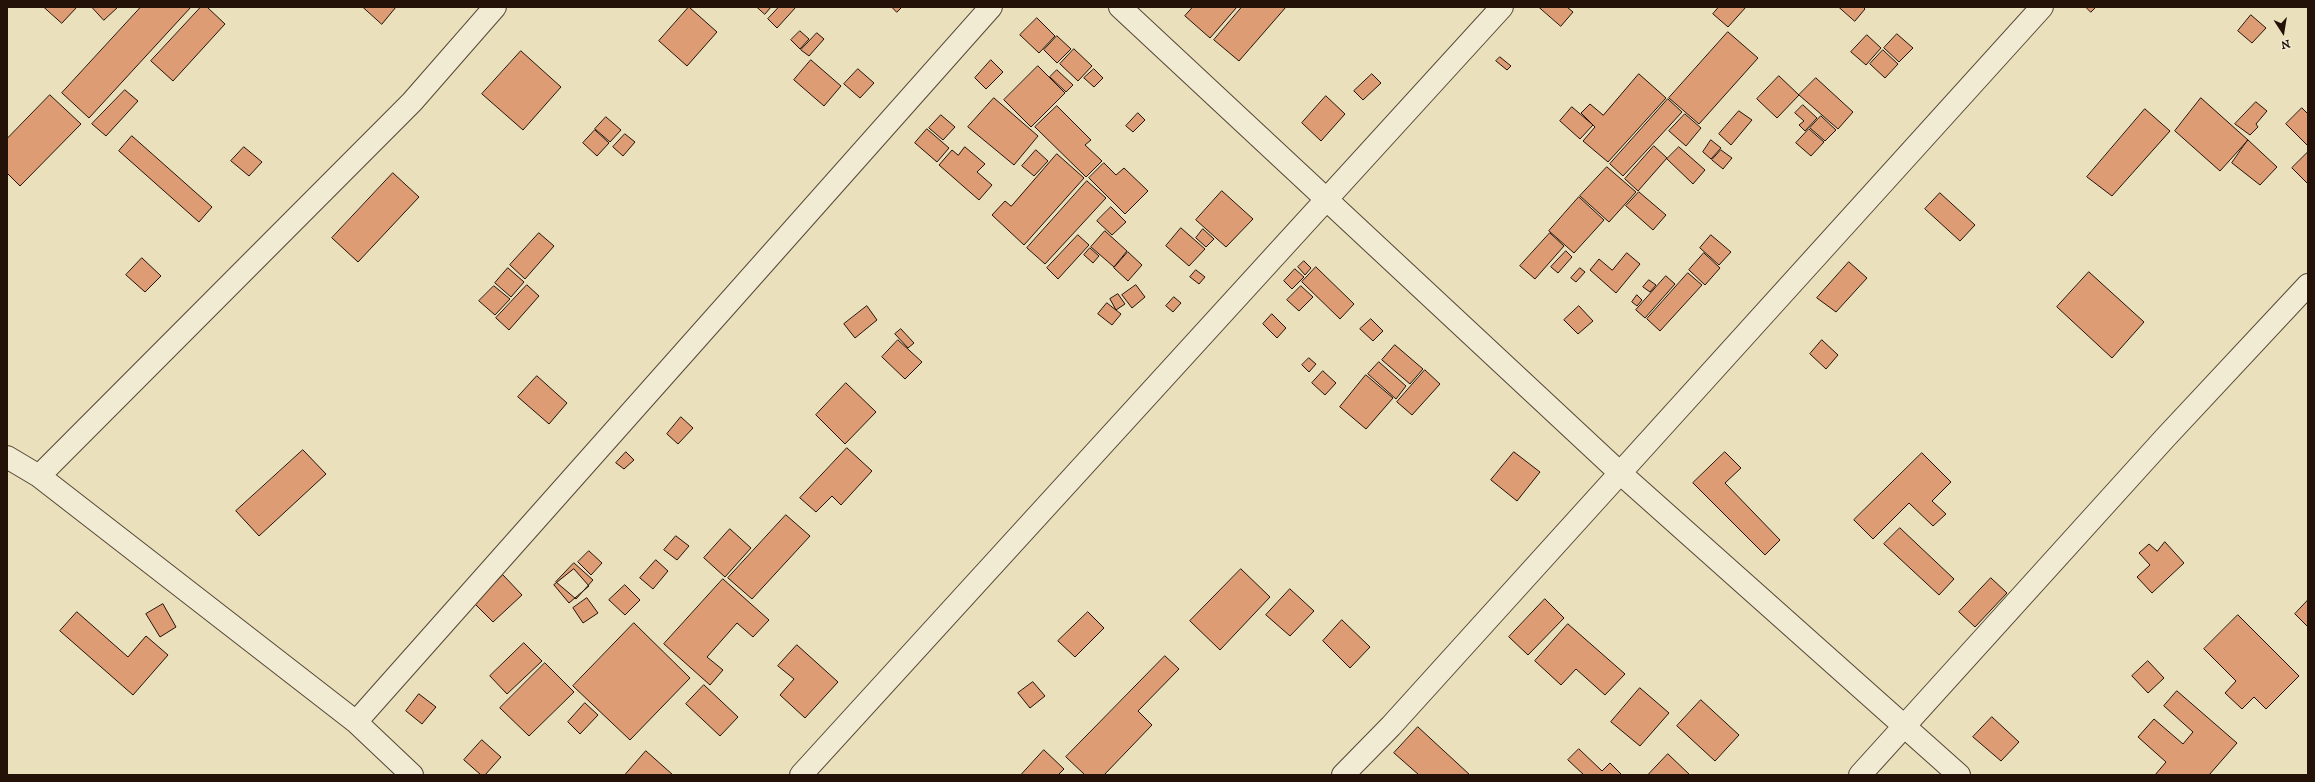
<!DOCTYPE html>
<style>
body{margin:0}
#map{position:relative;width:2315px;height:782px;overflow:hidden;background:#eae0bb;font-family:"IM FELL DW Pica",serif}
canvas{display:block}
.frame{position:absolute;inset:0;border:8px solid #241209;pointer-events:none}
.north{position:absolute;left:2263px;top:12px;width:40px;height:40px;-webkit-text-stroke:3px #f1ebd3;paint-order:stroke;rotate:168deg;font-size:11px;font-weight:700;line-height:16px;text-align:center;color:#241209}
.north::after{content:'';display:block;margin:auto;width:14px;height:18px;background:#241209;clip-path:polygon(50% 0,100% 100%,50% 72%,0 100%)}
</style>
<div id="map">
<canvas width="2315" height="782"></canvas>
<div class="frame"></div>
<div class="north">N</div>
</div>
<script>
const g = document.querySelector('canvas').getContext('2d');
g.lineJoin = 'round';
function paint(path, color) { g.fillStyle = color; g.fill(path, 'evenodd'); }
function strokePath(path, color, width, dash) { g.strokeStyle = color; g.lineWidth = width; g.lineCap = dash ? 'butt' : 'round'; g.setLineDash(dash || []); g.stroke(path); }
const building = new Path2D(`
 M44,7H77L62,23Z
 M92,7H118L104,20Z
 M141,7H191L89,118L62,93Z
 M201,7H207L225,24L173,81L151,61Z
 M363,7H396L382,24Z
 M689,7L717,32L687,66L659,41Z
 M757,7H771L765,14Z
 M779,7H796L777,28L768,19Z
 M892,7H902L897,12Z
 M1193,7H1237L1210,38L1185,16Z
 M1242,7H1286L1239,61L1214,40Z
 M1539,7H1567L1573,12L1561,26Z
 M1719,7H1746L1728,27L1713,14Z
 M1839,7H1863L1865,9L1855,21Z
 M2086,7H2096L2091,12Z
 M2251,15L2266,28L2252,43L2238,31Z
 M1037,18L1055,36L1039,53L1020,35Z
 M800,31L809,39L800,49L791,40Z
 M1728,32L1758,58L1699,124L1669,98Z
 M817,33L824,39L809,56L801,50Z
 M1897,34L1913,48L1899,62L1884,48Z
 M1867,35L1881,48L1866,65L1851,52Z
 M1057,36L1071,49L1057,63L1044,50Z
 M1074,49L1092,66L1078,81L1060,64Z
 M1883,50L1898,64L1885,78L1870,64Z
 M521,51L561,87L523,130L482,94Z
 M1500,57L1511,66L1507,70L1496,61Z
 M811,60L841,86L824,106L794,80Z
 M991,60L1003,72L986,89L975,78Z
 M1038,66L1065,93L1031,127L1004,100Z
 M858,69L874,83L860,98L844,84Z
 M1094,69L1103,78L1094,87L1084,78Z
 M1057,70L1073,85L1066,92L1050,77Z
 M1372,74L1381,83L1363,100L1354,91Z
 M1639,74L1666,98L1608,162L1583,141L1595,127L1581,113L1590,104L1603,115Z
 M1779,76L1799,95L1777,118L1757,99Z
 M1816,78L1853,112L1838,129L1799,95Z
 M125,90L138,101L106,136L92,124Z
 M50,95L81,124L20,186L7,173V139Z
 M1326,96L1345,114L1321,141L1302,123Z
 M994,98L1038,136L1014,165L968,127Z
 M2201,98L2248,140L2220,171L2175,131Z
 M1668,99L1682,112L1623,176L1610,164Z
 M2256,102L2267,111L2256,124L2258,127L2250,135L2235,124Z
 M1803,105L1817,118L1805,131L1799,125L1804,121L1795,113Z
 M1057,106L1091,140L1085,145L1102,161L1086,177L1035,127Z
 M1572,107L1593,125L1580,139L1560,121Z
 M2302,108L2308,114V146L2286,124Z
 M2145,109L2170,131L2112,196L2087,177Z
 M1739,111L1752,120L1731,145L1719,134Z
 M1138,113L1145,120L1133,132L1126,126Z
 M1685,114L1701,128L1686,146L1669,131Z
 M941,115L955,127L943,140L929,128Z
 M1821,116L1836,130L1825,141L1810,128Z
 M606,117L621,130L610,142L595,129Z
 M927,129L949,148L937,162L915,143Z
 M1809,129L1824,142L1811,156L1796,143Z
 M595,130L609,143L597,156L583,143Z
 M625,134L635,142L623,156L613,147Z
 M132,136L212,207L199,222L119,151Z
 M1711,140L1721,148L1711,159L1703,152Z
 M2248,140L2277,167L2260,185L2232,163Z
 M1654,146L1667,158L1638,191L1625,179Z
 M244,147L262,162L249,176L231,161Z
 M965,147L985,164L977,172L992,185L979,200L939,165L952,150L958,155Z
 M1679,147L1705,170L1693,184L1667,159Z
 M1036,150L1048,161L1034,176L1022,166Z
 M1721,150L1732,158L1723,169L1712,160Z
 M2308,152V184L2292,168Z
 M1057,154L1084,178L1024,245L992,215L1005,201L1011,206Z
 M1104,163L1116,175L1124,168L1148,191L1125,214L1089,178Z
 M1607,167L1636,192L1609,222L1580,196Z
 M393,173L419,197L358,262L332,238Z
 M1087,181L1106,198L1045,264L1027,248Z
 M1222,191L1253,219L1226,247L1196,220Z
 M1639,192L1666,215L1653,230L1626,206Z
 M1940,193L1975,225L1960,241L1925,209Z
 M1579,197L1604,220L1574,253L1549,231Z
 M1111,207L1126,222L1112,235L1097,221Z
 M1181,228L1205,249L1189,266L1166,246Z
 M1203,229L1214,239L1206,247L1196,238Z
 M1105,231L1127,251L1114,267L1091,247Z
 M539,233L554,246L525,279L510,265Z
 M1550,233L1564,246L1535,279L1520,266Z
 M1078,235L1089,245L1058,279L1047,268Z
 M1711,235L1731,252L1719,265L1700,248Z
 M1090,248L1099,256L1093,263L1084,255Z
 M1566,251L1572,257L1558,273L1551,267Z
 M1128,252L1142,265L1128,281L1114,268Z
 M1627,253L1640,264L1616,293L1590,270L1599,259L1612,270Z
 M1704,253L1720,268L1705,285L1689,270Z
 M142,258L161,276L145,292L126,275Z
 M1304,261L1311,268L1305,275L1298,267Z
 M1849,262L1867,278L1836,312L1817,298Z
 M1316,267L1354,304L1340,319L1302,282Z
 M508,268L524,282L511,297L495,283Z
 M1580,268L1585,272L1576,282L1571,278Z
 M1295,269L1304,277L1292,289L1284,281Z
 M1196,270L1205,277L1199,284L1190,277Z
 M2089,272L2144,322L2112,358L2057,307Z
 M1688,273L1702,285L1660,331L1647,319Z
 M1666,276L1675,284L1645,318L1636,310Z
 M1649,280L1656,285L1650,292L1643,287Z
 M527,285L539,296L509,330L496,318Z
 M1136,285L1145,297L1132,308L1122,295Z
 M494,286L510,299L495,315L479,301Z
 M1301,286L1313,297L1299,311L1287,300Z
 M1118,294L1125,304L1116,310L1110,299Z
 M1637,295L1642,300L1637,306L1632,302Z
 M1174,297L1181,303L1173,312L1166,306Z
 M1107,303L1121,314L1112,325L1098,314Z
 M867,306L877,320L855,338L844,324Z
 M1579,306L1593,321L1578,334L1564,320Z
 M1272,314L1286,328L1277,338L1263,324Z
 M1371,319L1383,331L1373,341L1360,329Z
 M901,329L914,343L908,348L895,334Z
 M898,340L922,362L905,379L882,357Z
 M1822,340L1838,355L1826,369L1810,354Z
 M1395,345L1423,369L1410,384L1382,360Z
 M1309,358L1316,364L1309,372L1302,365Z
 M1379,362L1406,386L1396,399L1368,374Z
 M1425,370L1440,384L1412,415L1397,402Z
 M1323,371L1336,383L1325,395L1312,383Z
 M1366,375L1393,398L1366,429L1340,407Z
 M537,376L567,403L549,424L518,397Z
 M846,383L876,412L845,444L816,415Z
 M681,417L693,428L678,444L667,434Z
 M847,448L872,471L841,505L832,496L816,512L800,498Z
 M303,450L326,474L259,536L236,511Z
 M626,452L634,460L624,469L616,463Z
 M1514,452L1540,472L1517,501L1491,480Z
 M1725,452L1741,468L1725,483L1780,540L1765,555L1693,483Z
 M1922,453L1951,482L1932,501L1946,514L1933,526L1909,503L1873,539L1854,520Z
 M786,515L810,536L752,599L728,578Z
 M1900,528L1954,579L1939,595L1884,544Z
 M730,529L751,548L725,577L704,558Z
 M676,536L689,546L677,560L664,550Z
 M2165,542L2184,563L2152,593L2137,577L2150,565L2139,553L2149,544L2157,551Z
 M589,551L602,563L591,575L578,562Z
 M656,560L668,571L653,589L640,578Z
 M574,563L593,580L576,599L556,582Z
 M574,569L589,586L569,603L554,585Z
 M1241,569L1270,597L1220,650L1190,621Z
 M503,575L522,595L493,622L474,603Z
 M1991,578L2007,593L1975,627L1959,612Z
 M723,579L769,620L753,637L737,623L707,657L723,670L710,685L664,644Z
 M625,585L640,600L625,615L609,600Z
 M1290,589L1314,611L1290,636L1266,615Z
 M587,598L598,613L583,623L573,608Z
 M1545,599L1564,618L1528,655L1509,637Z
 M2308,600V627L2295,614Z
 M163,604L176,627L160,637L146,614Z
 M77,612L128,657L146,636L168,655L133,695L60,631Z
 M1088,612L1104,628L1075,657L1058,641Z
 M2238,615L2299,676L2266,709L2254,697L2242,709L2225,693L2236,681L2204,649Z
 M1342,620L1370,647L1350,668L1323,641Z
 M634,623L690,678L630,740L573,686Z
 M1568,624L1625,674L1605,695L1576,669L1561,685L1535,661Z
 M524,643L542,661L507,694L490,676Z
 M797,645L838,682L805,718L780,695L794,679L778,666Z
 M1165,656L1179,669L1138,711L1152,725L1104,775H1085L1066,757Z
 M2148,661L2164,678L2148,693L2132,676Z
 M545,663L574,692L529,736L500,708Z
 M1033,682L1045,696L1030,708L1018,693Z
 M704,685L738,717L720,736L686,704Z
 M1640,688L1669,713L1640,746L1611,722Z
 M2177,691L2237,743L2209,775H2155L2166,762L2138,737L2154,719L2183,744L2193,732L2164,706Z
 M419,694L436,707L422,724L406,711Z
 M1701,700L1739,735L1715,761L1677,726Z
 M585,703L598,715L580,734L568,722Z
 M1992,717L2019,742L2001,761L1973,737Z
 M1418,727L1470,775H1419L1394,753Z
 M482,740L501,757L485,775H481L464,760Z
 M1579,749L1602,771L1610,763L1622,775H1584L1568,760Z
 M1044,750L1064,769L1058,775H1021Z
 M646,751L673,775H625Z
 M1668,754L1690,775H1648Z`);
const minor = new Path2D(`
 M1120,7L1619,472L1959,775
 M7,457L39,476L356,722L412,775
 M39,476L412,102L495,7
 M356,722L991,7
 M801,775L1502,7
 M1343,775L1391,726L2042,7
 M1860,775L2165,438L2308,285`);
paint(building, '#dd9c74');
strokePath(building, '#241209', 1);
strokePath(minor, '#564636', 24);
strokePath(minor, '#f1ebd3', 22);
</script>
